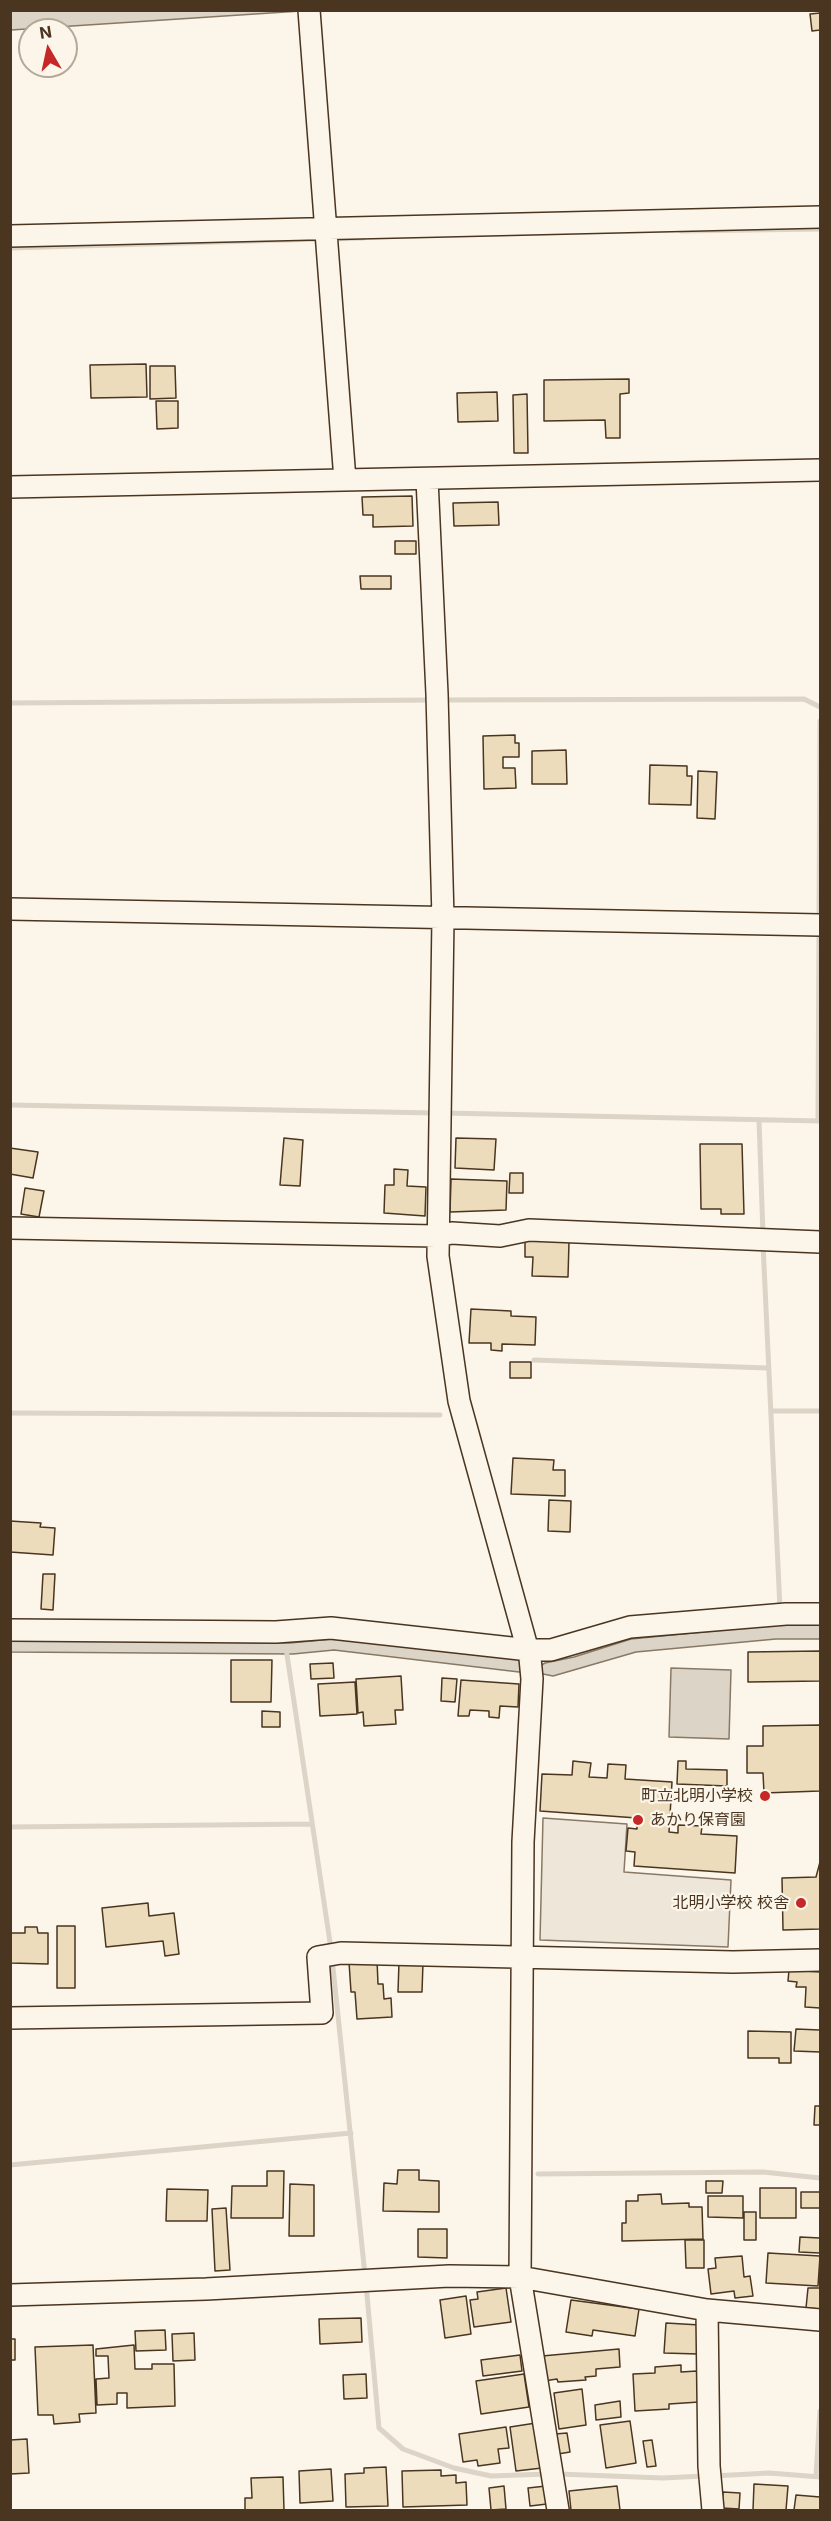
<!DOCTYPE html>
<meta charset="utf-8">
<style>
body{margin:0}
#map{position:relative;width:831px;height:2521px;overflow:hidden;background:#fbf6e9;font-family:Inter,sans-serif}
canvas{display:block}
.frame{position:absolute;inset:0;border:12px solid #4a3520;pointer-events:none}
.north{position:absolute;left:18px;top:18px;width:60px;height:60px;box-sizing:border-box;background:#fbf6e9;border:2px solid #b4a999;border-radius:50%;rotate:351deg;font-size:16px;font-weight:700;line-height:24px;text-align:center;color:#4a3520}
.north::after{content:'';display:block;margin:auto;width:21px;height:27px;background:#c62828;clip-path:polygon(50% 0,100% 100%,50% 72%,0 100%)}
</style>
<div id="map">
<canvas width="831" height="2521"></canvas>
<div class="frame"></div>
<div class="north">N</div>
</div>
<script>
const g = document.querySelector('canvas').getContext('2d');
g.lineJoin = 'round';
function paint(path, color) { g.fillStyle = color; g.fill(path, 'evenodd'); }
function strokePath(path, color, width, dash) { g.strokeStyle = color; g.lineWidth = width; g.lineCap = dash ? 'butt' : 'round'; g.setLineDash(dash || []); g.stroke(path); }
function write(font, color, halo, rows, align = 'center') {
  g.font = font + ' Inter,"Noto Sans JP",sans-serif'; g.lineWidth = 4.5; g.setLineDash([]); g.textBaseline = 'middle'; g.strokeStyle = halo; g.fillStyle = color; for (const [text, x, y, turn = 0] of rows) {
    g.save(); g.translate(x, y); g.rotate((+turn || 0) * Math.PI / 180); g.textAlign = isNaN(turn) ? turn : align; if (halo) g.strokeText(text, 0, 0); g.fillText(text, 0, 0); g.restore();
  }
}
const green = new Path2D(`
 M543,1818L627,1824L624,1872L731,1880L728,1947L540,1940Z`);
const water = new Path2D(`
 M11,11H301L11,30Z
 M775,1625H820V1639H776L636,1652L553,1676L528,1671L519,1672L334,1650L293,1654L11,1652V1640L290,1643L332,1639L518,1658L524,1664L540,1666L545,1663L574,1657L631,1639Z
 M671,1668L731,1670L729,1739L669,1737Z`);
const stream = new Path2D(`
 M681,231L820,229
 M330,239L363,238
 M10,248L321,239
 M441,700L804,699L820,707
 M10,703L432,700
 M819,922L820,721
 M10,1105L435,1113
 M444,1113L820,1121
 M759,1120L763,1235
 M818,1121L819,931
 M763,1244L780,1609
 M534,1360L768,1368
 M771,1411H820
 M10,1413L440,1415
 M286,1648L331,1949
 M10,1827L312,1824
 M332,1958L365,2275
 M10,2165L351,2133
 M538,2174L763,2172L820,2178
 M366,2284L379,2428L403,2449L454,2468L491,2476L548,2474
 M558,2474L663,2478L704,2476
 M713,2476L769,2473L820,2477
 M816,2476L820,2411`);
const building = new Path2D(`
 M820,13V30L812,31L810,14Z
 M146,364L147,397L91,398L90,365Z
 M150,366H175L176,398L150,399Z
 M629,379V393L620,394V438H606L605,420L544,421V380Z
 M497,392L498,421L458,422L457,393Z
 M527,394L528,453H514L513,395Z
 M156,401H178V428L157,429Z
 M412,496L413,526L373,527V515H363L362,497Z
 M498,502L499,525L454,526L453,503Z
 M395,541H416V554H395Z
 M360,576H391V589H361Z
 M515,735V743H519V757H503V768H515L516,788L484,789L483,736Z
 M566,750L567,784H532V751Z
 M650,765L687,766V776H692L691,805L649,804Z
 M698,771L717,772L715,819L697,818Z
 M284,1138L303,1140L300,1186L280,1185Z
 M456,1138L496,1139L494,1170L455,1168Z
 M700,1144H742L744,1214H721V1209H701Z
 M10,1148L38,1152L33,1178L10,1174Z
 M394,1169L408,1170L407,1186L426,1187L425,1216L384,1213L385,1185H394Z
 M510,1173H523V1193H509Z
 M451,1179L507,1181L506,1210L450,1212Z
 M25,1188L44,1191L39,1217L21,1214Z
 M525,1240L569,1242L568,1277L532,1276L533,1257H525Z
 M471,1309L511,1311V1316L536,1317L535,1345L502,1344V1351L491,1350V1343H469Z
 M510,1362H531V1378H510Z
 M513,1458L554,1460L553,1470H565V1496L511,1494Z
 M549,1500L571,1501L570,1532L548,1531Z
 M10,1521L41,1523L40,1527L55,1528L53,1555L10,1552Z
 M43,1574H55L53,1610L41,1609Z
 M820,1651V1681L748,1682V1652Z
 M231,1660H272L271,1702H231Z
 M333,1663L334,1678L311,1679L310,1664Z
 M401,1676L403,1710H395L396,1724L364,1726L363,1712L358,1713L356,1679Z
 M442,1678L457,1679L455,1702L441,1701Z
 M461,1680L519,1684L518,1707L500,1706L499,1718L489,1717V1711L470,1710L469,1716H458Z
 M355,1682L357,1714L320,1716L318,1684Z
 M262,1711L280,1712V1727H262Z
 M820,1725V1791L764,1793L763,1773H747V1746H763V1726Z
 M573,1761L591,1763L589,1777L607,1778L608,1764L626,1765L625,1779L672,1782L669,1832L678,1833V1825L702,1826L701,1834L737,1836L735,1873L634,1866L635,1852L626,1851L628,1828L637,1829V1818L540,1811L542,1774L572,1775Z
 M678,1761H686V1769L727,1770V1786L677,1784Z
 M820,1862V1929L783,1930L782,1878L816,1877Z
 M148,1903L149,1916L174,1913L179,1954L165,1956L163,1941L106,1947L102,1908Z
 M57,1926H75V1988H57Z
 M25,1927H37L38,1933H48V1964L10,1963V1933H25Z
 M377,1960L378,1984H383L384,1999L391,1998L392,2017L357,2019L355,1992H351L349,1962Z
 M399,1962L423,1963L422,1992H398Z
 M789,1970L820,1972V2008L805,2007L806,1987H796L797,1982L788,1981Z
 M796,2029L820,2030V2052L794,2051Z
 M748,2031L791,2032V2063H779V2058H748Z
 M815,2106H820V2125H814Z
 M398,2170H419V2180L439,2181V2212L383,2211L384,2183L397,2184Z
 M267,2171H284L283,2218H231L232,2186H267Z
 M706,2181H723L722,2193H706Z
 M290,2184L314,2185V2236H289Z
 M760,2188H796V2218H760Z
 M167,2189L208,2190L207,2221H166Z
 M801,2192H820V2208H801Z
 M661,2194L662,2204L689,2203V2207H702L703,2239L622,2241V2223H626V2201H638V2195Z
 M708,2196H743V2218L708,2217Z
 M226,2208L230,2270L215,2271L212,2209Z
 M744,2212H756V2240H744Z
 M418,2229H447V2258L418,2257Z
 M800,2237L820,2238V2253L799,2252Z
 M685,2240H704V2268H686Z
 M768,2253L820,2256L818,2286L766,2283Z
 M742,2256L744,2277L750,2276L753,2296L735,2298L734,2291L711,2294L708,2269L716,2268L715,2258Z
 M506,2288L511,2322L474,2327L470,2300L478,2299L477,2292Z
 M808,2288H820V2309L806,2308Z
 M466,2296L471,2334L445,2338L440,2300Z
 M571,2300L639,2309L635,2336L593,2330L592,2336L566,2332Z
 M361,2318L362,2342L320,2344L319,2319Z
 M666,2323L700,2325L698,2354L664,2353Z
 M165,2330L166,2350L136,2351L135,2331Z
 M194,2333L195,2360L173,2361L172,2334Z
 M10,2339H15V2360H10Z
 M93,2345L96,2413L79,2414L80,2422L54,2424L53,2415H38L35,2347Z
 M134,2345L135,2369H152V2364H174L175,2406L127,2408V2393H117V2404L97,2405L96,2379L109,2378L108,2356H96V2349Z
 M619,2349L620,2367L596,2369V2376L585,2377L586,2380L558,2382L557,2379L544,2381L542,2356Z
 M520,2355L522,2371L483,2376L481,2360Z
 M681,2365V2372L697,2371L699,2402L669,2404V2409L635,2411L633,2374L655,2373V2367Z
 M366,2374L367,2398L344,2399L343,2375Z
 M524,2374L529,2407L481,2414L476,2381Z
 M582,2389L586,2425L559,2429L554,2393Z
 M620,2401L621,2417L596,2420L595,2405Z
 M630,2421L636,2463L606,2468L600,2425Z
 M536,2423L542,2468L516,2471L510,2427Z
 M506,2427L509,2448L498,2449L500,2463L478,2466L477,2460L463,2462L459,2434Z
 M567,2433L570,2452L558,2454L555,2434Z
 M27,2439L29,2473L10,2474V2440Z
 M652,2440L656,2466L647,2467L643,2441Z
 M386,2467L388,2506L346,2507L345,2474L364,2473V2468Z
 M331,2469L333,2501L300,2503L299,2471Z
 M441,2470V2476L456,2475V2483L466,2482L467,2505L403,2507L402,2471Z
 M283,2477L284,2510H245V2498H252L251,2478Z
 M754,2484L788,2486L786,2510H753Z
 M504,2486L506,2509L491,2510L489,2488Z
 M546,2486L547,2504L530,2506L528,2488Z
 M617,2486L620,2510H571L569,2491Z
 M723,2492L740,2493L739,2509L722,2508Z
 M796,2495L820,2497V2510H794Z`);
const minor = new Path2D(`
 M309,10L345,480
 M10,236L820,217
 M427,479L437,694L443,918L438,1256L459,1401L530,1658L532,1679L523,1842L520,2277L558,2510
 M10,487L820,470
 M10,909L820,925
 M10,1228L436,1236L452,1233L500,1236L529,1230L820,1242
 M10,1630L276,1632L331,1628L529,1650H551L630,1627L786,1614H820
 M10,2018L322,2013L318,1957L341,1953L733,1962L820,1960
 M10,2295L206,2289L449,2276L520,2277L707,2310L820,2320
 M707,2310L709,2466L713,2510`);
const markers = [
 [765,1796,6,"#c62828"],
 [638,1820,6,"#c62828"],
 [801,1903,6,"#c62828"]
];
const poiNames = [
 ["町立北明小学校",753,1796],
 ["あかり保育園",650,1820,"left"],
 ["北明小学校 校舎",789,1903]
];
paint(green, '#ede6d9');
strokePath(green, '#887966', 1.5);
paint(water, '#dcd4c6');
strokePath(water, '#887966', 1.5);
strokePath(stream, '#dcd4c6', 5);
paint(building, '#ecdcbc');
strokePath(building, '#4a3520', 1.5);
strokePath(minor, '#4a3520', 24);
strokePath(minor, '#fbf6e9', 21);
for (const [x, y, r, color] of markers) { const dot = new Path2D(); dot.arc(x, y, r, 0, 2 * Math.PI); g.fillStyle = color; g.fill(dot); strokePath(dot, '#fbf6e9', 2); }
write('16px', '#4a3520', '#fbf6e9', poiNames, 'right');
</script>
